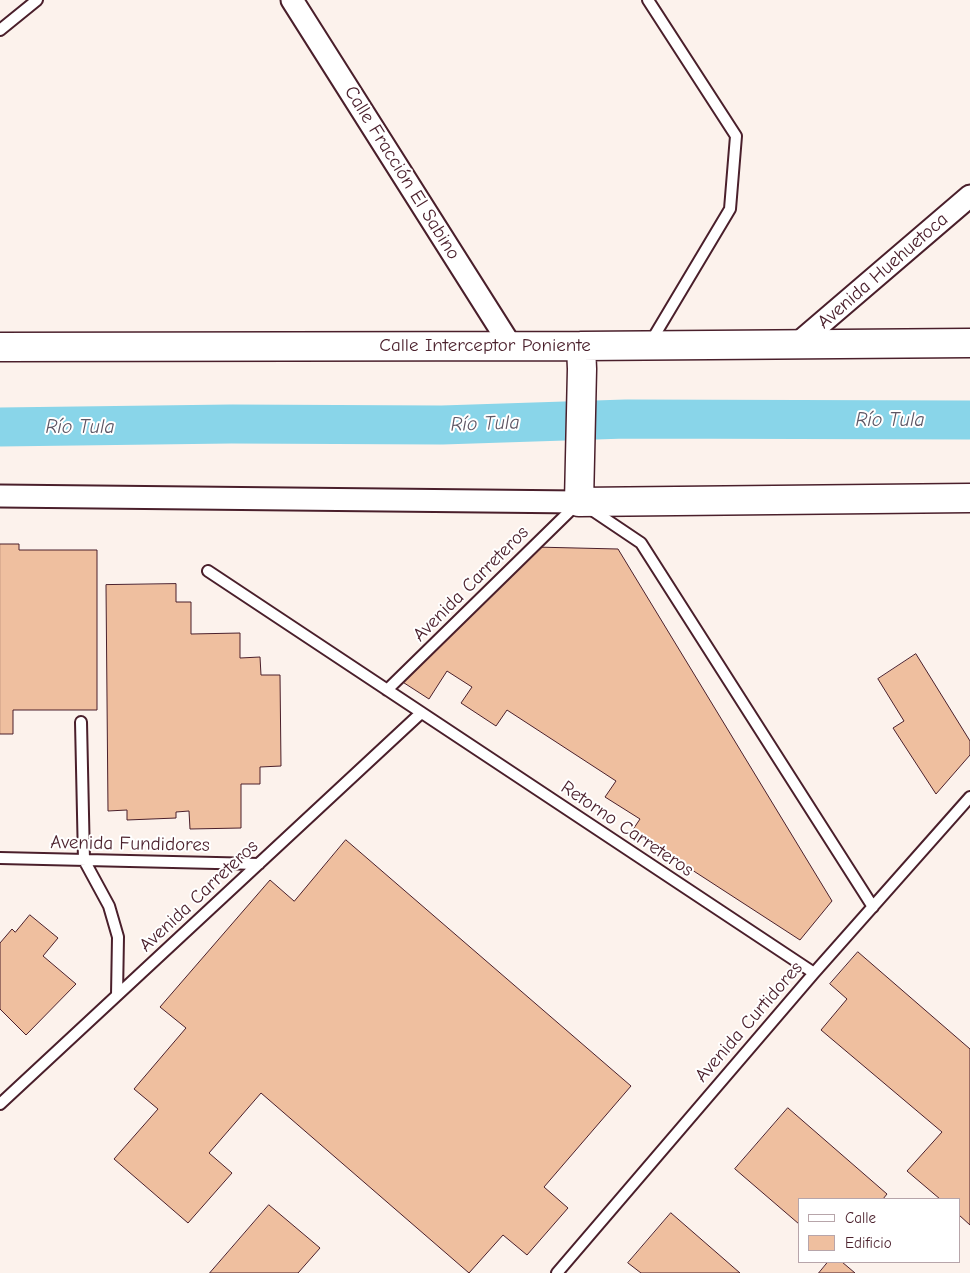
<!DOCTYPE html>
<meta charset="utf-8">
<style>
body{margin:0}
#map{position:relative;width:970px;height:1273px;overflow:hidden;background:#fcf2ec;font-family:"Comic Neue",sans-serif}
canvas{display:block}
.legend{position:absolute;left:798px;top:1198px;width:162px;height:65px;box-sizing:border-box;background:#fff;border:1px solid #b7a5aa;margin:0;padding:6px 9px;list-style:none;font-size:15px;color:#4a1f2b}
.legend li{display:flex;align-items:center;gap:10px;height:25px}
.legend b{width:25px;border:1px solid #b7a5aa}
</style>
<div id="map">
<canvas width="970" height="1273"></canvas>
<ul class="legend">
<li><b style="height:6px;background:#fff"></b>Calle</li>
<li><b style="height:14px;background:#efbf9f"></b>Edificio</li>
</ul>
</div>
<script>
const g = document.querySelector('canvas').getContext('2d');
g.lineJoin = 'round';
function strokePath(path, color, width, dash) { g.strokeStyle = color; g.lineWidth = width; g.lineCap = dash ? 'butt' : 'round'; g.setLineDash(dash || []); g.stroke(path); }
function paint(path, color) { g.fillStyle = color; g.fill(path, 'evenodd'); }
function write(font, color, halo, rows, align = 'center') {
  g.font = font + ' "Comic Neue",sans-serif'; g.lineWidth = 4; g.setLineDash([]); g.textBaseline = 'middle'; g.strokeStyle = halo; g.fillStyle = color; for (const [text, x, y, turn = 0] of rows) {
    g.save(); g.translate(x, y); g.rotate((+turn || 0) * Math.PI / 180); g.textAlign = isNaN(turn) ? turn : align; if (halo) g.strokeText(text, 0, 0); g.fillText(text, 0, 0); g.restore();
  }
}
const river = new Path2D(`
 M0,427L231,424L442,425L626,419L970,420`);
const building = new Path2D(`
 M0,544H19V550H97V710H13V734H0Z
 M534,547L618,549L832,901L800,940L632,831L640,819L605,797L616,781L507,710L496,726L461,703L472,687L447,671L429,699L398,679Z
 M176,584V602H191V634L240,633V658L260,657L261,675H280L281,766L260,767V784H241V828L190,829L189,811L176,812V818L127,820V810L108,811L106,585Z
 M916,654L970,741V755L936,794L893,728L904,721L878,679Z
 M346,840L631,1086L544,1187L568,1208L527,1255L503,1235L469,1273L261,1093L209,1153L232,1173L188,1223L114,1159L158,1109L134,1089L186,1028L160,1007L270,880L294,901Z
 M30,915L58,938L43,956L76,984L26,1035L0,1009V943L12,929L15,932Z
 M858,952L970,1049V1225L959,1215V1199H940L907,1171L942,1132L821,1030L847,999L830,984Z
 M788,1108L887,1194L883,1199H799V1224L735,1169Z
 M269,1205L320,1248L298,1273H210Z
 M671,1213L740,1273H641L628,1263Z
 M828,1262H842L855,1273H819Z`);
const lane = new Path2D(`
 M648,0L736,136L730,209L650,343
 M0,30L37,0
 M589,508L641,543L873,907
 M208,571L814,973
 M387,690L577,504
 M81,722L84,860L109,906L118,937L117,995
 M0,858L259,864
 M0,1104L421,713
 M557,1273L814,973L970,797`);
const street = new Path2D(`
 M292,0L511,346
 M796,345L970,196
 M0,496L579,502`);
const secondary = new Path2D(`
 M581,346L582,369L579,502L970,498
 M0,347L581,346L970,343`);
const streetNames = [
 ["Calle Fracción El Sabino",402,173,58],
 ["Avenida Huehuetoca",883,271,-41],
 ["Calle Interceptor Poniente",485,346],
 ["Avenida Carreteros",471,584,-45],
 ["Retorno Carreteros",627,829,34],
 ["Avenida Fundidores",130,844,1],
 ["Avenida Carreteros",199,896,-43],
 ["Avenida Curtidores",749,1022,-49]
];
const waterNames = [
 ["Río Tula",890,420],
 ["Río Tula",485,424,-2],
 ["Río Tula",80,427]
];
strokePath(river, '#89d5e9', 39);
paint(building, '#efbf9f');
strokePath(building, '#4a1f2b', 1);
strokePath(lane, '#4a1f2b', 14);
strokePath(street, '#4a1f2b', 25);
strokePath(secondary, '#4a1f2b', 31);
strokePath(lane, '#fff', 10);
strokePath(street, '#fff', 21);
strokePath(secondary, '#fff', 28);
write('19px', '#4a1f2b', '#fff', streetNames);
write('italic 20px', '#5d5664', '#fff', waterNames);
</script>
